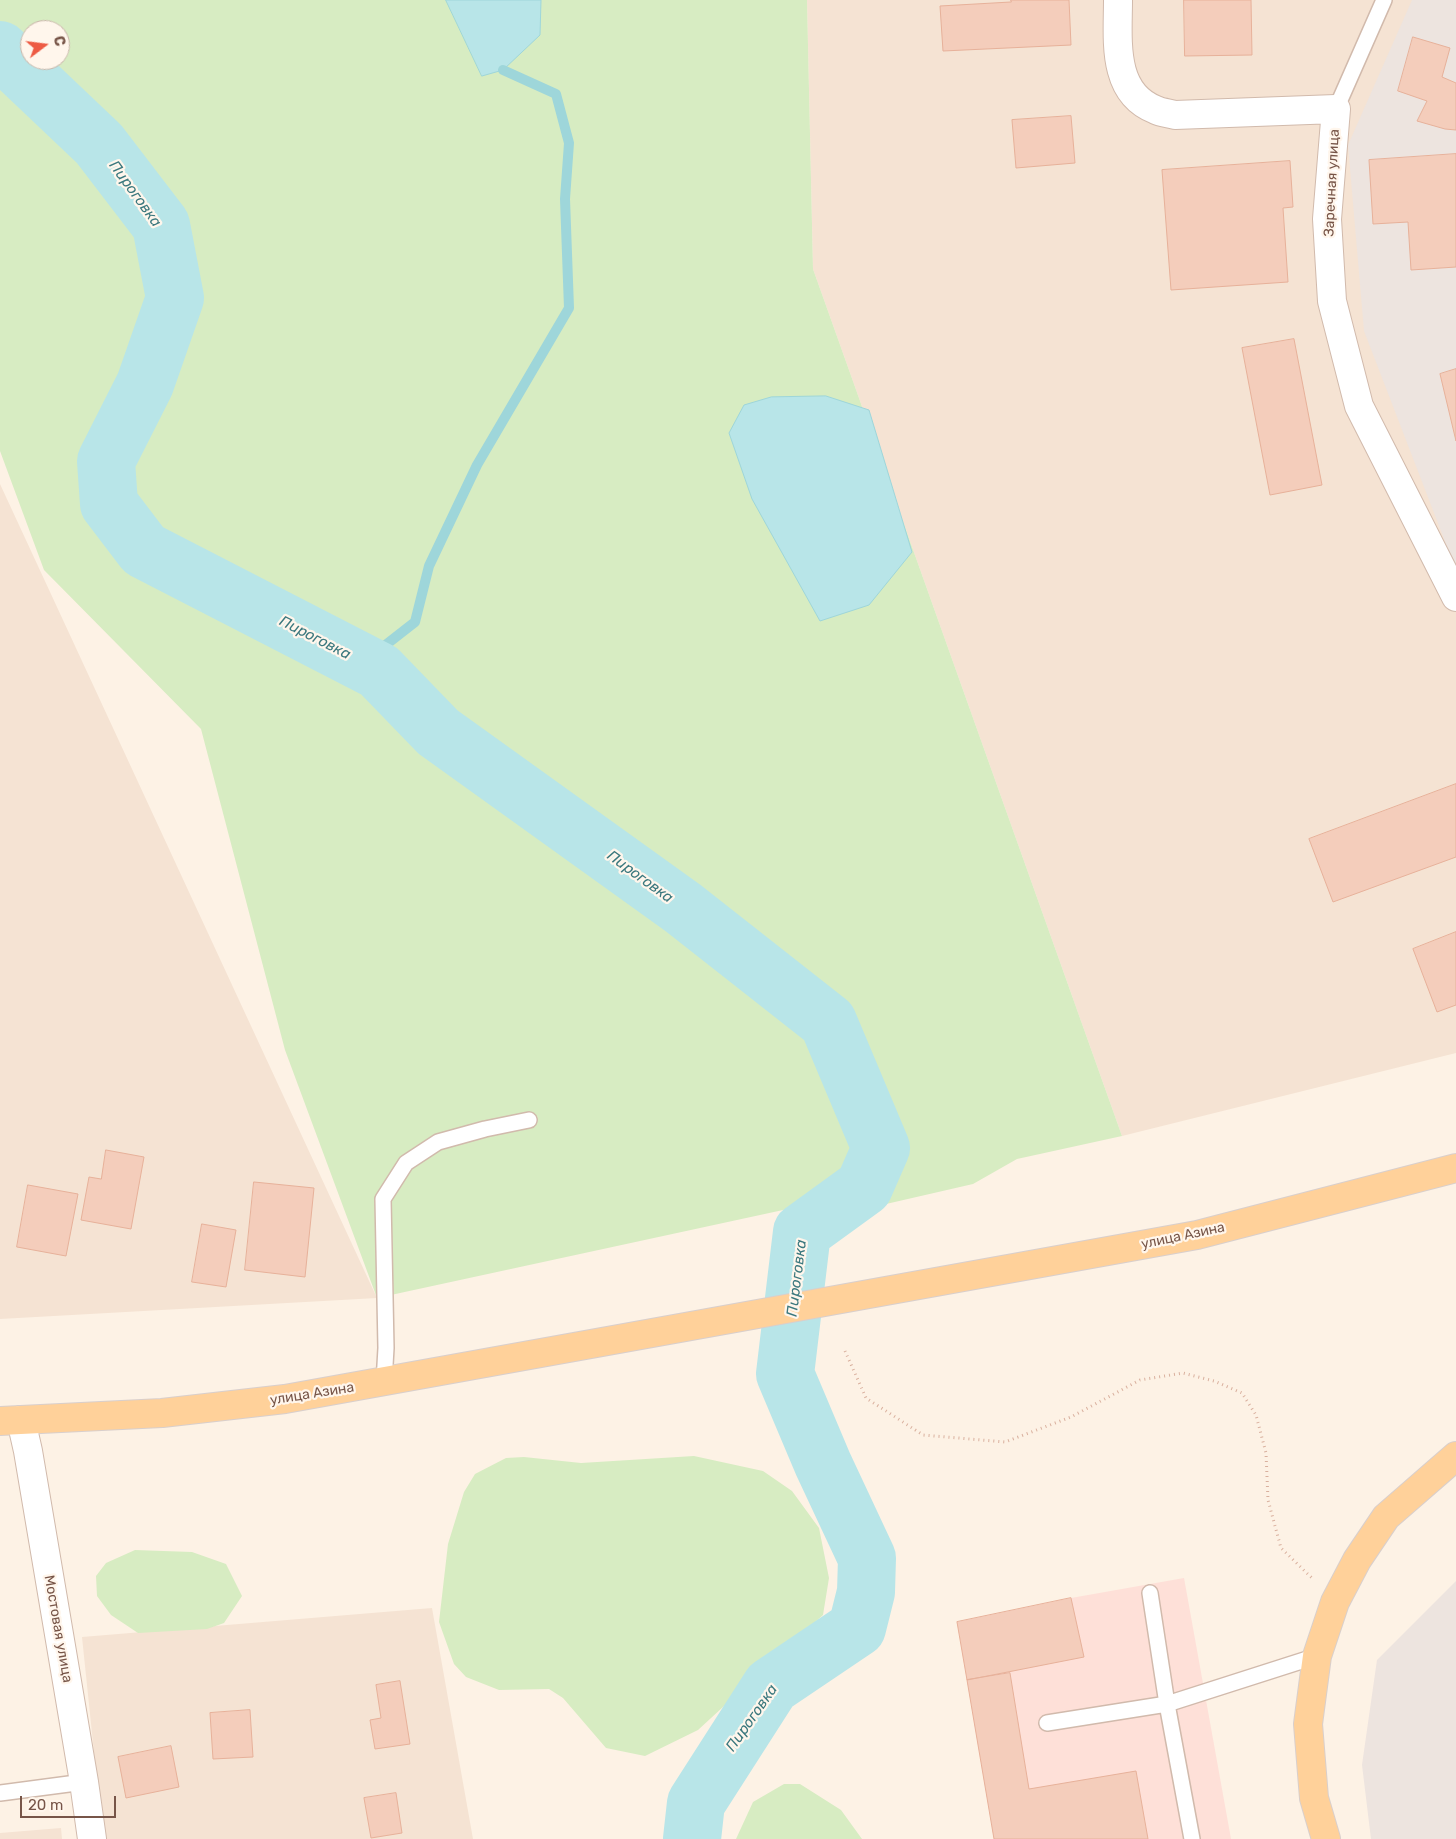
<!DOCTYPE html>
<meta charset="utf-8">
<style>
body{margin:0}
#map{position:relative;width:1456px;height:1839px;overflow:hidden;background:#fdf2e5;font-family:Rubik,sans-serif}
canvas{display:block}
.north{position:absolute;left:20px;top:20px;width:50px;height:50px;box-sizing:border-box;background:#fff6ec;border:1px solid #c9b6aa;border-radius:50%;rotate:75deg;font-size:14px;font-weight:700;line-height:20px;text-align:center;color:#775548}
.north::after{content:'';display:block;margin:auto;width:18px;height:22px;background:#ed5b44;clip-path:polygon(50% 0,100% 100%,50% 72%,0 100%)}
.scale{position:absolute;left:20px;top:1796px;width:96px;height:22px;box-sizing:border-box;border:2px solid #775548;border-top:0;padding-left:6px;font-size:15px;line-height:18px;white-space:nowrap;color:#775548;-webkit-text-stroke:4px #fff6ec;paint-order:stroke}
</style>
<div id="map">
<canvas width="1456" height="1839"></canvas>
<div class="north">С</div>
<div class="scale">20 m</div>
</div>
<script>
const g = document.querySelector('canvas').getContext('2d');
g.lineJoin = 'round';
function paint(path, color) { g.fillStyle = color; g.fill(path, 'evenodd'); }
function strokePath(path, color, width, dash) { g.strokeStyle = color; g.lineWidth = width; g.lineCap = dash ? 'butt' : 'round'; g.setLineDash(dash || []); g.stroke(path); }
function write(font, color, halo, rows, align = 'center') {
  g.font = font + ' Rubik,sans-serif'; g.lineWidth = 4.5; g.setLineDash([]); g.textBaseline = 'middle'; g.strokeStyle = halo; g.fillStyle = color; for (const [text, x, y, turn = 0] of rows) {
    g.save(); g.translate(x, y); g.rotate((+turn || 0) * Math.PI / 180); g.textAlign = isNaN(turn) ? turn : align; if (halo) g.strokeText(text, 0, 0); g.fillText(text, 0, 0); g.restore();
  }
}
const residential = new Path2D(`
 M807,0H1456V1053L1122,1136L813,269Z
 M0,484L377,1298L0,1319Z
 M432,1608L473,1839H103L82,1637Z
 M61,1828L62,1839H0V1833Z`);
const commercial = new Path2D(`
 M1184,1578L1231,1839H994L957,1622L1071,1598Z`);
const industrial = new Path2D(`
 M1412,0H1456V570L1364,331L1348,145Z
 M1456,1581V1839H1371L1362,1765L1377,1660Z`);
const green = new Path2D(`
 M0,0H807L813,269L1122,1136L1017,1159L973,1184L860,1210L820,1202L377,1298L285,1050L201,729L44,570L0,451ZM30,30H60V60H30Z
 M694,1456L763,1471L792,1491L819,1528L829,1578L823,1615L698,1730L645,1756L606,1748L563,1698L549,1689L499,1690L466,1677L454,1664L439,1622L448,1544L464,1492L475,1474L506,1458L524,1457L581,1463Z
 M135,1550L192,1552L226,1564L242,1596L224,1623L207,1629L138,1633L111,1615L97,1596L96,1576L106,1563Z
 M784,1784H800L841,1810L862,1839H736L753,1802Z`);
const water = new Path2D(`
 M446,0H541L540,35L503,70L482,76Z
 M826,396L869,410L912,552L869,605L820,621L752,499L729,433L744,405L771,397Z`);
const stream = new Path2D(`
 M379,671L383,647L415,622L429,566L477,465L569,308L565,199L569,143L556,94L503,70`);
const river = new Path2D(`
 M0,50L99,144L161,225L175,298L145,384L106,461L109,504L144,550L379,671L438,732L683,908L828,1022L881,1148L864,1187L802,1232L785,1374L823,1464L867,1558L866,1592L857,1628L771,1686L696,1803L692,1839`);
const building = new Path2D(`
 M1011,0H1069L1071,45L943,51L940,6L1011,2Z
 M1184,0H1251L1252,55L1185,56Z
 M1413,37L1450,48L1442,77L1456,83V130L1445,129L1417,121L1427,101L1398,91Z
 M1071,116L1075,163L1016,168L1012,120Z
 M1456,154V267L1411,270L1408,222L1373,224L1369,160Z
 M1290,161L1293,207L1283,208L1288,282L1171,290L1162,170Z
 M1294,339L1322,485L1270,495L1242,348Z
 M1456,369V441L1440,374Z
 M1456,784V857L1333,902L1309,839Z
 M1456,932V1005L1437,1012L1413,949Z
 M106,1150L144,1157L131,1229L81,1220L89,1177L101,1179Z
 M254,1182L314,1188L305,1277L245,1270Z
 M28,1185L78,1194L66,1256L17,1247Z
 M202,1224L236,1230L226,1287L192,1282Z
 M1071,1598L1084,1657L967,1680L957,1622Z
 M1010,1673L1029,1789L1136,1771L1148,1839H994L967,1680Z
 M400,1681L410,1744L375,1749L370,1720L381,1718L376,1685Z
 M250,1710L253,1757L213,1759L210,1713Z
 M171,1746L179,1787L126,1798L118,1757Z
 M396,1793L402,1833L371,1838L364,1798Z`);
const path = new Path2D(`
 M845,1351L866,1398L923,1435L1005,1442L1071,1417L1140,1380L1183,1373L1214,1381L1242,1393L1256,1415L1266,1453L1268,1500L1281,1548L1314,1580`);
const service = new Path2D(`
 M1336,109L1384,0
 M384,1382L386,1348L383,1199L406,1163L438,1142L485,1129L529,1120
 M1047,1723L1167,1704L1150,1593
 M0,1793L84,1782
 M1192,1839L1167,1704L1317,1656`);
const minor = new Path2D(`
 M1118,0C1118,39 1111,93 1156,110C1162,113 1169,113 1175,115L1336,109L1327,219L1332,301L1359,406L1456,597
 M21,1420L28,1451L84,1782L92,1839`);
const primary = new Path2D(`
 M0,1421L162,1413L285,1399L1197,1235L1456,1168
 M1326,1839L1314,1798L1308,1724L1317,1656L1335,1602L1357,1560L1386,1517L1456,1456`);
const streetNames = [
 ["Заречная улица",1332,183,-87],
 ["улица Азина",1183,1236,-12],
 ["улица Азина",312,1394,-9],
 ["Мостовая улица",58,1629,80]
];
const waterNames = [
 ["Пироговка",135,194,54],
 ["Пироговка",315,638,27],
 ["Пироговка",640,877,36],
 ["Пироговка",797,1278,-83],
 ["Пироговка",752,1718,-55]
];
paint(residential, '#f5e3d3');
paint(commercial, '#fee0d8');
paint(industrial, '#ede4df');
paint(green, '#d7ecc2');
paint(water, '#b8e5e8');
strokePath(water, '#9ed6da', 1);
strokePath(stream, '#9ed6da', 10);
strokePath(river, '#b8e5e8', 58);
paint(building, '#f4cdbb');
strokePath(building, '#e7b19a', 1);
strokePath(service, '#d1baac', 18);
strokePath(minor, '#d1baac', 30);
strokePath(primary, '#d9cfcc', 30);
strokePath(path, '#d9b09e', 3, [1, 4]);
strokePath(service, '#fff', 15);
strokePath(minor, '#fff', 28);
strokePath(primary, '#ffd19a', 28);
write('14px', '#775548', '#fff6ec', streetNames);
write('italic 15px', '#3b787e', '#fff6ec', waterNames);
</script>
